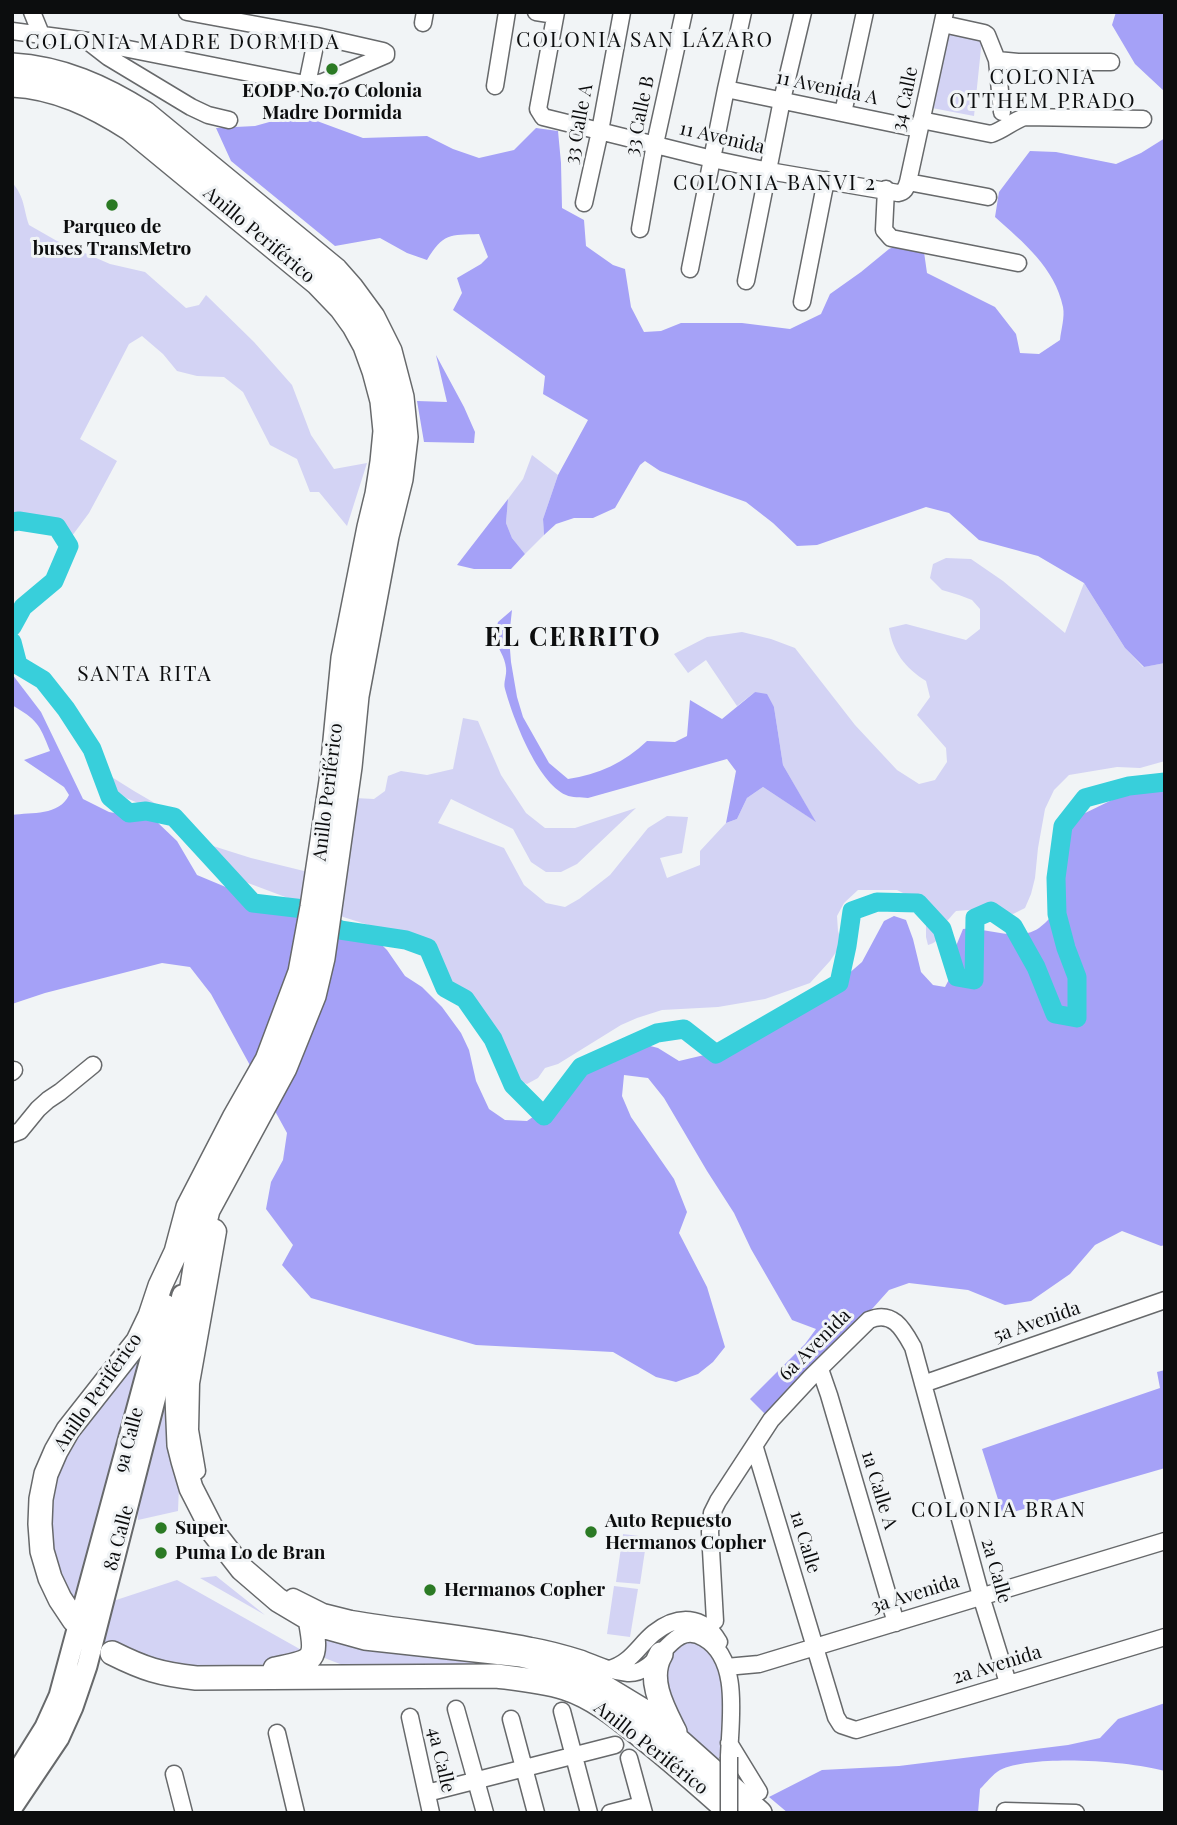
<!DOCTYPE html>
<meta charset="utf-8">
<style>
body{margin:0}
#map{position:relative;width:1177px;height:1825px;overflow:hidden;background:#f1f4f6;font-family:"Playfair Display",serif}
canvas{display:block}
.frame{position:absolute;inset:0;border:14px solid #0c0d0e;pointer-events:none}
</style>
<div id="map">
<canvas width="1177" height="1825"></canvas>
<div class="frame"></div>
</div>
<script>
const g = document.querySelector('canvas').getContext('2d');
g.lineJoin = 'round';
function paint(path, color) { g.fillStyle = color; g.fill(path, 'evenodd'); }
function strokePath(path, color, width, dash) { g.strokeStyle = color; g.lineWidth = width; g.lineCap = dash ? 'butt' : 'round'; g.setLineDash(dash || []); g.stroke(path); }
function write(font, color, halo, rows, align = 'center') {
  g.font = font + ' "Playfair Display",serif'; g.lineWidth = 6; g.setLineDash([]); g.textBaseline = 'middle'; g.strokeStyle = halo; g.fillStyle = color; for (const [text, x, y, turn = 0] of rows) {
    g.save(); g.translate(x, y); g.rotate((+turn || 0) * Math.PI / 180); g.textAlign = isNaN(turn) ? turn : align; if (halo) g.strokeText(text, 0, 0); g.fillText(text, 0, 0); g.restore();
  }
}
const green = new Path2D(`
 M947,32L982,39L974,116L932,108Z
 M12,182C25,198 23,207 29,225L57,241L110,264L145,272L186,308L199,305L206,295L254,342L292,385L311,435L334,469L367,463L347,526L319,492H310L297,459L270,445L243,392L224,377L197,376L177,371L163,354L142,336L129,344L80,439L117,461L89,513L66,544C55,515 39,518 12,516Z
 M532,455L558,475L543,519L544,535L525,554L512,538L506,523L508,499L523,479Z
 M946,558L971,559L1003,581L1065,633L1084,583L1125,648L1143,667L1165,663V761L1140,768L1117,767L1069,775L1054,790L1045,809L1038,848L1035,878L1031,894L1025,908L1013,914L981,909L956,911C955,912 948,920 947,921C941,931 941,942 928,945L926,937V917L915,899L897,890H858L844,903L837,916L838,931L842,943L830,961L810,983L765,999L718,1007L662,1010L637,1018L621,1025L558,1064L545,1068L538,1078L527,1084L509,1077L496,1064L467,999L422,946L406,937L312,907L248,883L212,864L197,846L171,822L143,805L126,798L107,784L91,764L134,791L182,819L213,846L251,858L304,871L320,867L355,798L374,799L385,791L388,776L401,771L427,775L453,769L463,718L478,721L501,775L526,813L545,828H575L636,808L577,864L561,872H546L531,862L513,829L451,799L438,823L504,848L524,885L546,903L565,907L579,899L610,875L648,828L667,816L688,817L682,853L660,858L667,878L700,865V851L726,823L737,819L747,798L763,787L815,821L783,765L774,707L755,692L737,706L706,660L688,673L674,654L707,637L742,632L771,639L795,648L855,725L897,770L919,784L935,780L947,762L946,748L917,715L930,697L926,681C905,668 893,652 889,628L906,624L966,640L980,629V609L972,600L959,595L942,590L930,578L933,564Z
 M174,1346L171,1460L179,1487L178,1511L138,1520L137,1509Z
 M146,1348L77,1610L61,1589L45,1512L61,1452Z
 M623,1534L647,1537L640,1584L616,1582Z
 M216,1576L265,1615L200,1578Z
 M177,1580L305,1652L304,1658L229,1670L163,1668L119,1652L98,1637L107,1603Z
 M614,1586L638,1589L630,1637L607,1634Z
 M321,1631L368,1647L503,1659L543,1666L588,1682L615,1698L647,1720L751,1813H740L644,1726L612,1703L585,1687L541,1674L481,1669L358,1671L322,1657L319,1637Z
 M688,1641C692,1641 695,1640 699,1642C704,1643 708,1649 711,1653C733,1686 722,1727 719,1764L686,1737L666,1698V1659L674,1647Z`);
const forest = new Path2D(`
 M1116,12H1165V92L1135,64L1112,25Z
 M298,114L363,138L427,136L453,149L479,158L514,150L536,128L558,131L561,163L562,208L584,220L586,246L613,265L625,269L631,307L644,332L661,331L681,323H742L790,329L821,314L830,294L861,272L889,249L911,239L923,245L927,273L995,307L1016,334L1020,353L1039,354L1060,340C1061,330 1065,317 1063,307C1055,268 1023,242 995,217L999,192L1030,151L1056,152L1116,164L1141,153L1165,138V663L1144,667L1125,648L1084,583L1038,556L979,540L949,513L926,507L817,545L797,546L773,523L746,502L660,471L645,461L640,465L615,508L593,518H574L556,524L544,535L543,519L558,475L588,420L543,394L545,376L453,310L462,293L457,278L481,264L488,257L479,234C450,235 443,233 427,260L407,253L380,238L335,246L231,161L216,128L255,126Z
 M436,355L464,407L475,432L474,443L424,442L417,401L447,402Z
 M508,499L506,523L512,538L525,554L511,569H474L457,565Z
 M512,610L509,637L511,662L517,697L523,717L549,763L568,779C598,775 625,762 647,741L675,742L687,736L690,700L722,719L755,692L767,694L774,707L783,765L816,822L763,787L747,798L737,819L726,823L736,771L727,759L588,798C581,797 572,798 566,795C537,782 513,718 505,689C503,682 507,676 506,668C505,657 498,648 494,638L498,622Z
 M12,674L41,712L83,799L109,812L156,821L177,841L197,875L319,926L377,940L387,950L405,976L422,987L442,1007L461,1033L469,1050L476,1081L489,1109L505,1120L527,1121L553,1103L571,1080L601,1064L617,1050L639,1043L658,1048L679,1061L717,1052L827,989L847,975L862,962L884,921L894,916L906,920L913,939L921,972L933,985L945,987L955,968L954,951L963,929C987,927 1017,943 1039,928C1043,925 1047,921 1051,917L1053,893L1060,856L1068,834L1077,817L1116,798L1165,788V1245L1161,1246L1122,1231L1095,1245L1070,1274L1031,1301L1005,1305L968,1290L909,1283L889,1290L772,1421L750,1399L805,1344L816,1329L792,1320L751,1249L734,1213L707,1171L664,1098L648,1078L624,1075L622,1096L631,1117L674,1179L687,1212L679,1233L707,1287L725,1347L713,1362L698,1374L676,1382L656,1377L613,1352L476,1345L311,1298L282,1265L293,1245L266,1209L271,1182L283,1160L287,1133L211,994L190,967L162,963L45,993L12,1004V815C32,812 59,816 69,795L64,787L24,760L50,751C39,723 37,720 12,705Z
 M1165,1370V1468L1003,1515L982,1449L1160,1388L1157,1372Z
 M1165,1703V1771C1129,1761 1034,1754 1000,1770C993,1774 986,1783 980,1789L978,1813H788L769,1797L822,1770L899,1766L1068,1745L1100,1738L1118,1719Z`);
const river = new Path2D(`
 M12,522L19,521L57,527L69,546L54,581L23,607L12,627
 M12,642L18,665L43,680L66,709L92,749L110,797L129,813L146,811L174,817L253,903L304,909L340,930L406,940L428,948L445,988L465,999L493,1039L513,1085L544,1116L581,1067L657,1033L684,1029L716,1054L839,983L847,946L852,911L877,902L918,903L942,929L957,977L974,980L975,918L991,911L1013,926L1036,967L1055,1014L1077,1018V977L1066,948L1057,914L1056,878L1063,826L1085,798L1129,786L1165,782`);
const minor = new Path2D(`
 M32,12L41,34
 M536,12L555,15
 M556,12L538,109L543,117L712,159L769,171L898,193C905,192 906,188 908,182L945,12
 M423,23L425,12
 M943,24L984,33L987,35L997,60L1002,112
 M12,31L88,41L310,85L323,82L386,55V53L383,51L317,36L187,12
 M90,43L108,57L191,107L208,115L229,120
 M997,60L1018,62H1111
 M307,84L317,36
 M495,86L507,12
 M726,89L919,129
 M843,113L865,12
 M921,120L991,134C1004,130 1012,121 1025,117L1143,119
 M908,182L988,197
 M886,189L884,230L891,238L1018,263
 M584,203L600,131L622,12
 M640,229L655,144L684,12
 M690,269L726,89L743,12
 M746,281L782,100L803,12
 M802,302L826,180
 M12,1072L14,1070
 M12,1134L20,1131L38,1109L48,1100L60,1092L93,1065
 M820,1369L829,1395L896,1623
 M923,1384L1165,1300
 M755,1448L836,1717L841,1725L856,1730L1165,1637
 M197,1471L190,1430L191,1383L218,1231L216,1228L205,1224
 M293,1597L323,1612L351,1619C411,1629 471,1634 531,1646C548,1649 566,1654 582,1659C600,1666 609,1671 628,1673C660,1675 670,1618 704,1638C741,1659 730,1721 729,1757
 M715,1621L710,1532L712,1513L718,1501L771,1420L811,1377L869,1320C893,1310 903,1329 913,1347L981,1596L1008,1683
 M726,1667L759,1664L1165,1541
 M607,1670C614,1668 621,1665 627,1660C637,1652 644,1641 654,1633C678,1614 703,1615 719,1642
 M456,1709L485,1813
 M562,1711L589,1813
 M410,1717L431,1813
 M511,1719L536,1813
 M277,1733L296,1813
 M729,1743L759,1792
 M629,1758L644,1813
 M174,1774L184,1813
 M427,1793L615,1745
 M1005,1811L1076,1813
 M610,1813L641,1805`);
const major = new Path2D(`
 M12,1780L45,1727L59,1696L165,1304
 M12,1808L59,1738L73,1707L87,1666L182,1295`);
const highway = new Path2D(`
 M12,65C62,68 104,87 145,113L336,270L351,287L373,317L390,351L402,397L406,437L401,479L387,536L357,696L350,767L323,958L314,996L285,1068L208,1210L197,1255L178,1373L177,1397L179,1445L183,1461L191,1488L214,1533L242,1569L278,1600L310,1619L329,1628L365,1638L521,1655L547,1661L588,1677L649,1714L760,1813
 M12,85C56,87 94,106 130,129L317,283L341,308L354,326L365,346L374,371L382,401L385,431L382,462L377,494L369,527L343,658L331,781L312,907L300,972L267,1060L234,1118L188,1207L176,1252L160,1286L150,1316L138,1341L68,1430L56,1451L46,1474L41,1499L40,1524L42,1551L50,1578L60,1599L74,1620
 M112,1653C144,1669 160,1674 196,1678L496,1676C520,1679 542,1681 565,1688C596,1698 621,1720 646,1740C675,1763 703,1788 731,1813
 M661,1654C646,1679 664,1710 675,1732
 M275,1669C315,1661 318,1661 310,1619`);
const minorBridge = new Path2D(`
 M729,1813V1757`);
const markers = [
 [332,69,7,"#2b7a24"],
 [112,205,7,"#2b7a24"],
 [161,1528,7,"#2b7a24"],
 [591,1532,7,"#2b7a24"],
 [161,1553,7,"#2b7a24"],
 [430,1590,7,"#2b7a24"]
];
const streetNames = [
 ["11 Avenida A",827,88,12],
 ["34 Calle",905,99,-78],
 ["33 Calle B",640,116,-78],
 ["33 Calle A",579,124,-79],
 ["11 Avenida",722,138,13],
 ["Anillo Periférico",259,235,40],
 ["Anillo Periférico",328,792,-83],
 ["5a Avenida",1037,1322,-19],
 ["6a Avenida",815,1345,-45],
 ["Anillo Periférico",98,1392,-55],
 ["9a Calle",129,1440,-75],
 ["1a Calle A",879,1490,73],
 ["8a Calle",119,1538,-75],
 ["1a Calle",805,1542,73],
 ["2a Calle",996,1571,74],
 ["3a Avenida",915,1594,-17],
 ["2a Avenida",997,1665,-17],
 ["Anillo Periférico",651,1748,38],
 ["4a Calle",441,1760,77]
];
const poiNames = [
 ["EODP No.70 Colonia",332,91,"center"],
 ["Madre Dormida",332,113,"center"],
 ["Parqueo de",112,227,"center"],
 ["buses TransMetro",112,249,"center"],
 ["Auto Repuesto",605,1521],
 ["Hermanos Copher",605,1543],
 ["Super",175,1528],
 ["Puma Lo de Bran",175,1553],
 ["Hermanos Copher",444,1590]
];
const neighbourhoodNames = [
 ["COLONIA SAN LÁZARO",645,40],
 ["COLONIA MADRE DORMIDA",183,42],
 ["COLONIA",1043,77],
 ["OTTHEM PRADO",1043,101],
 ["COLONIA BANVI 2",775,183],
 ["SANTA RITA",145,674],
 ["COLONIA BRAN",999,1510]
];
const districtNames = [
 ["EL CERRITO",573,638]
];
paint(green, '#d3d3f4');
paint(forest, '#a5a1f7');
strokePath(river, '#38cfdb', 19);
strokePath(minor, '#67696b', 19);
strokePath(major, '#67696b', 23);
strokePath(highway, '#67696b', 26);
strokePath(minor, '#fff', 16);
strokePath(major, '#fff', 19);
strokePath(highway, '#fff', 23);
strokePath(minorBridge, '#67696b', 19, []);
strokePath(minorBridge, '#fff', 16);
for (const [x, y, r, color] of markers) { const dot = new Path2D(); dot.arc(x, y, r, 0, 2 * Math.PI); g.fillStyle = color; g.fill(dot); strokePath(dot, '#f1f4f6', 2.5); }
write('19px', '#0c0d0e', '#f1f4f6', streetNames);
write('bold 19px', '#0c0d0e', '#f1f4f6', poiNames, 'left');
g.letterSpacing = '2px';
write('21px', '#0c0d0e', '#f1f4f6', neighbourhoodNames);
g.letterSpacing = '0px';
g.letterSpacing = '2px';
write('bold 26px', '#0c0d0e', '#f1f4f6', districtNames);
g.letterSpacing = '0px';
</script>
